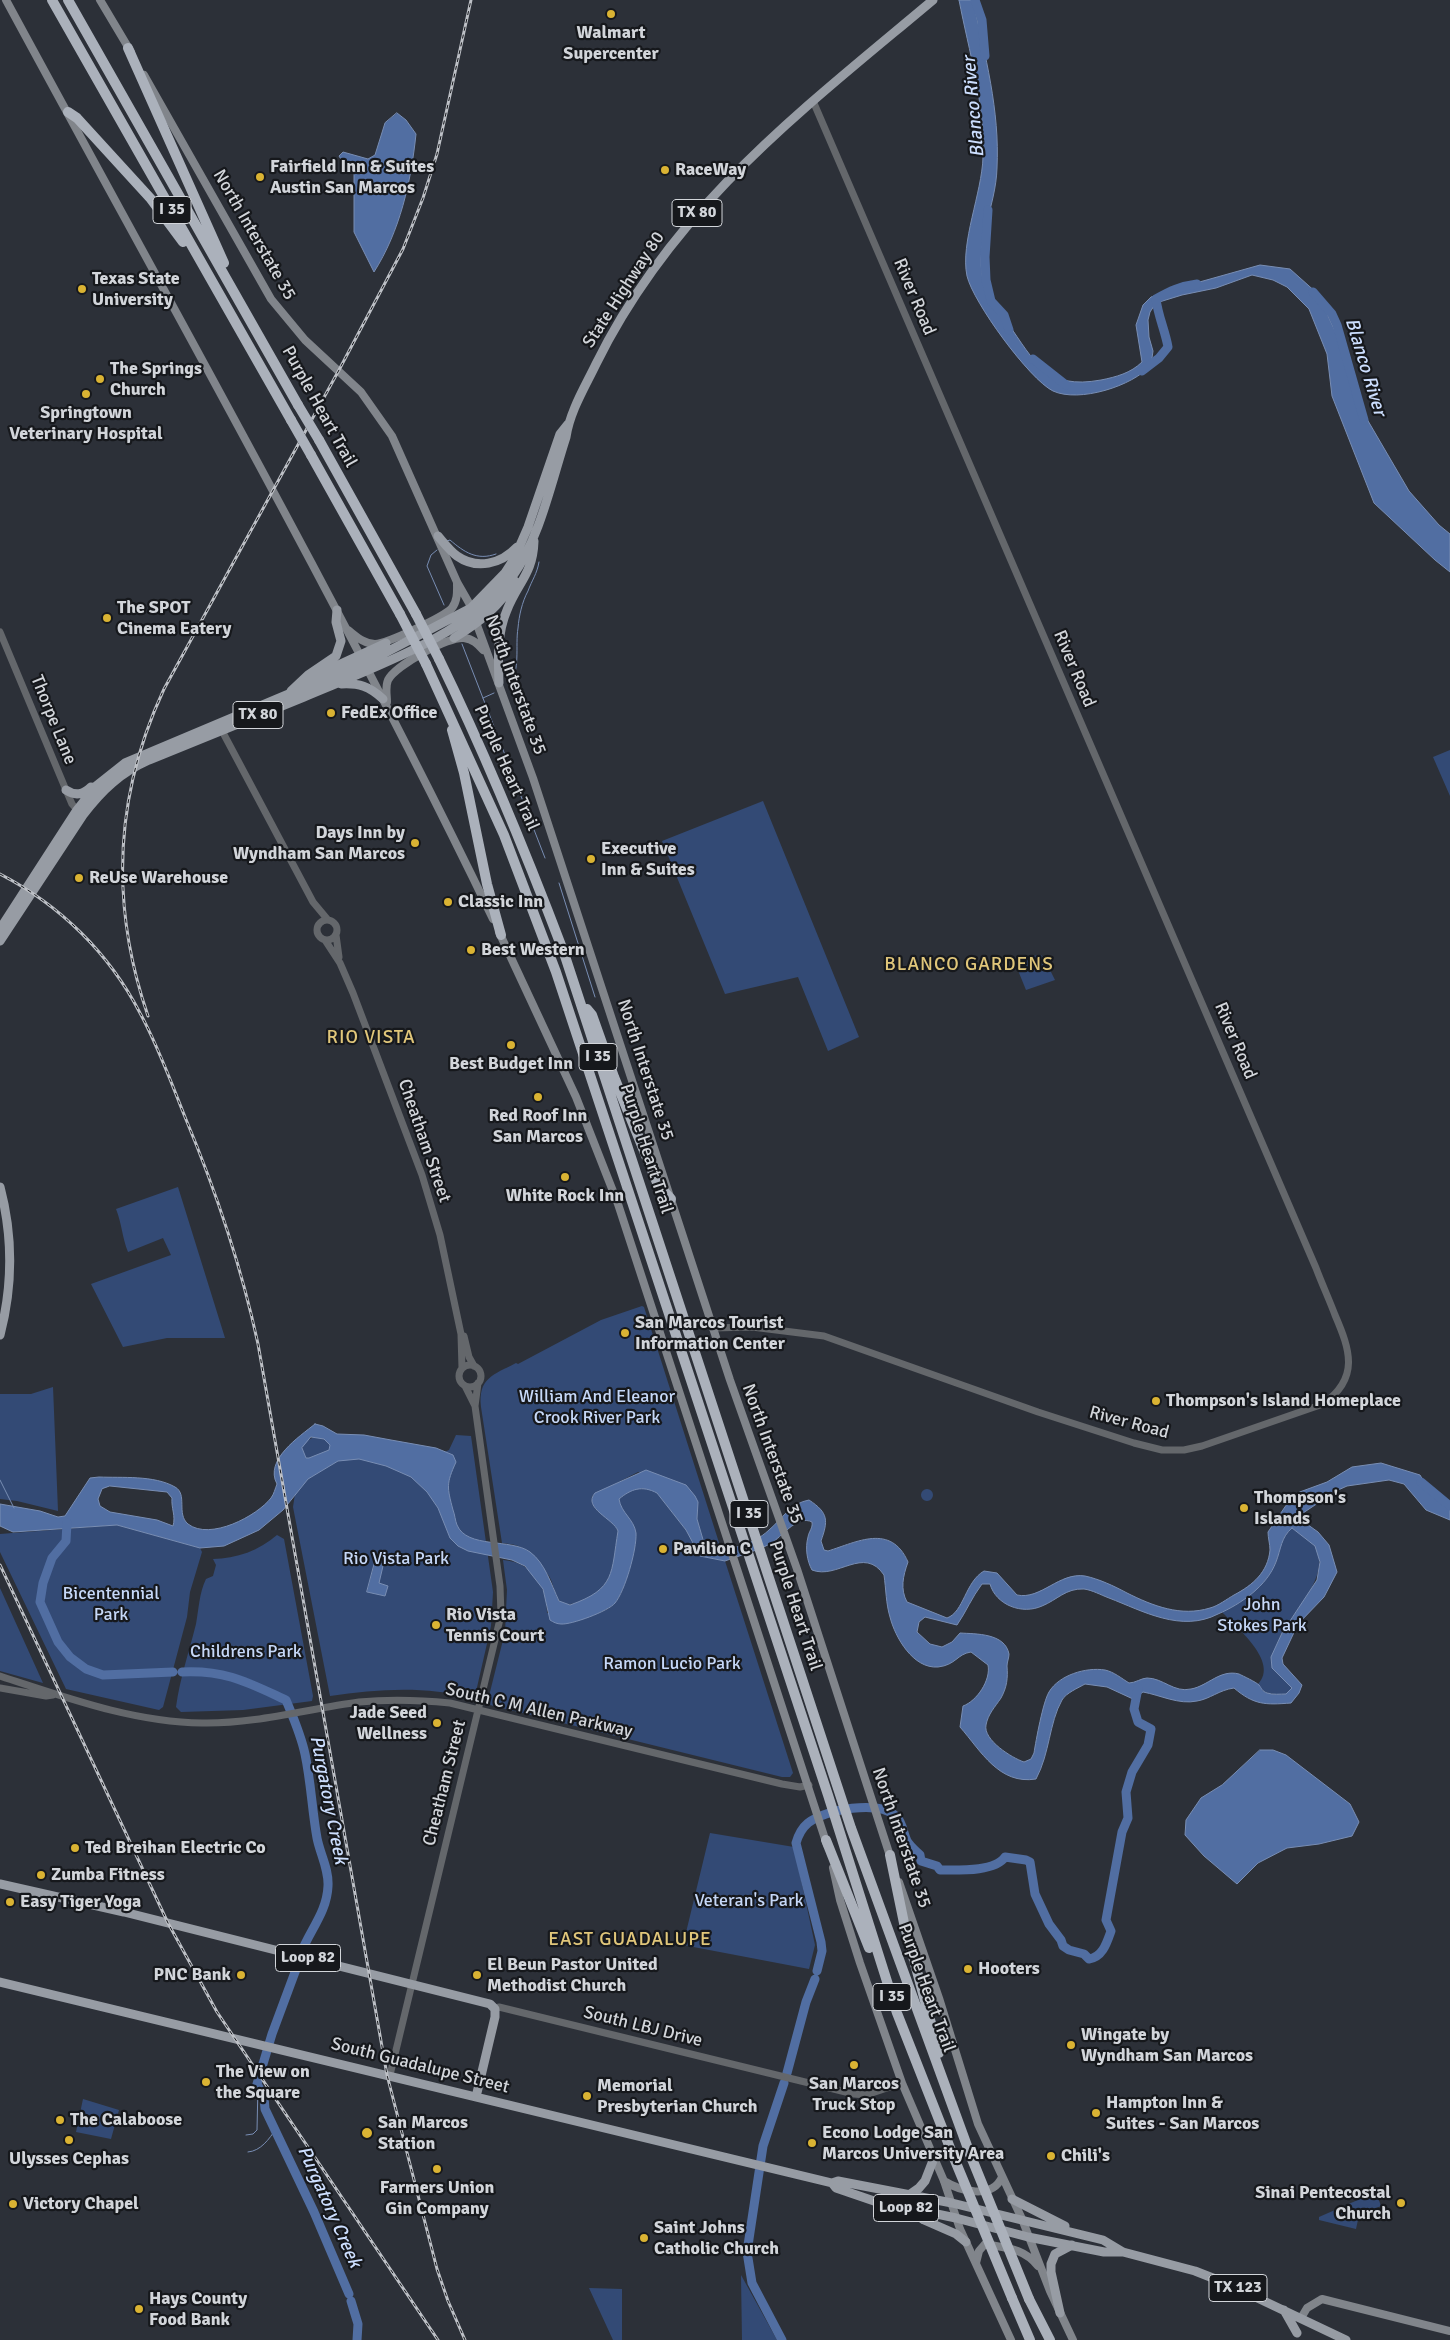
<!DOCTYPE html>
<style>
body{margin:0}
canvas{display:block;background:#2c3038}
</style>
<canvas width="1450" height="2340"></canvas>
<script>
const g = document.querySelector('canvas').getContext('2d');
g.lineJoin = 'round';
function paint(path, color) { g.fillStyle = color; g.fill(path, 'evenodd'); }
function strokePath(path, color, width, dash) { g.strokeStyle = color; g.lineWidth = width; g.lineCap = dash ? 'butt' : 'round'; g.setLineDash(dash || []); g.stroke(path); }
function write(font, color, halo, rows, align = 'center') {
  g.font = font + ' Signika,sans-serif'; g.lineWidth = 4.5; g.setLineDash([]); g.textBaseline = 'middle'; g.strokeStyle = halo; g.fillStyle = color; for (const [text, x, y, turn = 0] of rows) {
    g.save(); g.translate(x, y); g.rotate((+turn || 0) * Math.PI / 180); g.textAlign = isNaN(turn) ? turn : align; if (halo) g.strokeText(text, 0, 0); g.fillText(text, 0, 0); g.restore();
  }
}
const green = new Path2D(`
 M1450,750V796L1433,757Z
 M763,801L859,1037L828,1051L798,977L725,994L662,841Z
 M1041,955L1044,958L1055,980L1026,990L1013,958Z
 M178,1187L225,1338H167L123,1347L91,1284L171,1255L163,1238L128,1252C122,1237 122,1224 116,1209Z
 M642,1306L644,1307L721,1549H714L704,1543L697,1519L698,1509L686,1485L638,1472L592,1496C589,1513 613,1517 618,1531C612,1567 616,1587 578,1602C572,1604 565,1606 560,1601C555,1596 554,1587 551,1580C549,1575 546,1572 542,1568C528,1551 525,1545 502,1543L481,1407C478,1378 493,1375 516,1363L518,1364L601,1320Z
 M53,1387L58,1511L17,1501L0,1499V1394H31Z
 M456,1435L471,1436L493,1592L491,1626L475,1696L473,1698C425,1686 378,1689 330,1696L293,1507L302,1448C306,1440 309,1438 318,1437L411,1467L449,1450Z
 M921 1495a6 6 0 1 1 12 0a6 6 0 1 1-12 0Z
 M633,1489H650L657,1493L686,1530L700,1556L725,1561L793,1773L790,1777H782L490,1705L488,1700L505,1632L507,1590L503,1560C532,1562 547,1586 547,1613C563,1613 583,1616 598,1613C638,1603 626,1541 624,1512L620,1508L619,1499L627,1492Z
 M117,1525L200,1548L202,1552L190,1592L187,1617L163,1707L159,1710L66,1689L0,1552V1534Z
 M1292,1528C1299,1533 1312,1539 1316,1547C1330,1577 1295,1609 1281,1634C1276,1645 1275,1656 1273,1668L1292,1688L1286,1694C1275,1694 1264,1696 1258,1684C1280,1662 1235,1626 1222,1612C1243,1600 1265,1587 1276,1563C1281,1549 1280,1538 1292,1528Z
 M277,1535L284,1539L313,1696L312,1701L243,1710L181,1712L176,1707C180,1678 189,1652 196,1624C199,1608 199,1594 206,1579L213,1576L216,1565L213,1559C236,1559 260,1550 277,1535Z
 M0,1588L43,1683L0,1671Z
 M710,1833L794,1847L815,1945L809,1969L683,1945Z
 M83,2099L119,2110L111,2139L76,2132Z
 M1376,2192L1381,2206L1359,2215L1356,2229L1319,2220V2217Z
 M741,2275L777,2340H742Z
 M589,2288L622,2289V2340H613Z`);
const water = new Path2D(`
 M959,0H973C985,55 1000,111 997,168C996,206 975,241 983,280C986,295 998,309 1007,322C1035,362 1046,390 1101,380C1116,377 1131,373 1142,362L1136,325L1143,305L1151,297L1171,290L1260,265L1290,269L1318,294L1342,346L1357,402L1409,491L1439,525L1450,534V572L1435,560L1374,503L1332,396L1327,354L1309,309L1287,287L1273,280L1252,275L1216,288L1182,295L1156,303L1150,312L1148,320L1149,337L1153,351L1151,365C1133,386 1079,403 1053,391C1029,379 973,302 967,276C960,243 982,193 983,157C985,103 969,52 959,0Z
 M397,113L406,120L416,134C411,182 400,231 374,272L354,232V162L342,161L339,156L343,152L368,159L375,155L385,123Z
 M315,1424L323,1426L337,1434L364,1435L391,1440L436,1448L453,1455L456,1462C446,1484 447,1487 453,1510C455,1515 455,1520 457,1525C467,1549 511,1538 530,1552C545,1563 551,1584 559,1601L570,1605C616,1589 611,1573 618,1531C614,1519 582,1508 595,1493L646,1470L686,1485L695,1496L698,1502L697,1519L704,1543C724,1554 752,1546 769,1530C782,1519 791,1503 809,1500C829,1513 828,1521 821,1541L824,1550L828,1551C857,1542 891,1523 908,1562C903,1576 900,1589 907,1602L947,1618C964,1612 965,1582 984,1571L997,1573L1017,1595C1041,1600 1059,1572 1085,1576C1099,1579 1114,1586 1127,1593C1153,1606 1181,1617 1210,1608C1218,1606 1227,1599 1234,1595C1253,1585 1268,1572 1270,1550C1270,1544 1268,1538 1268,1532L1291,1498L1297,1493L1327,1482L1352,1467L1381,1463L1420,1475L1432,1495L1450,1505V1520L1426,1510L1404,1484L1389,1480L1347,1486L1336,1491L1297,1517L1318,1532L1329,1545L1337,1572L1324,1597L1298,1624L1282,1658L1283,1664L1302,1685L1299,1693L1291,1703C1265,1705 1254,1705 1234,1688C1219,1690 1210,1699 1197,1701C1179,1705 1160,1695 1143,1692L1133,1699L1107,1687L1085,1684C1078,1688 1066,1693 1062,1700C1049,1723 1050,1753 1036,1779C999,1785 981,1751 960,1727L963,1706C977,1701 991,1680 988,1665L971,1652C957,1654 956,1665 938,1667C913,1669 895,1637 890,1617C886,1604 886,1589 884,1575C864,1545 837,1580 812,1570C807,1561 805,1548 808,1537C809,1531 813,1528 812,1522C798,1515 784,1534 773,1542C763,1549 738,1556 725,1561L700,1556L686,1530L657,1493C642,1485 631,1489 619,1499C621,1513 634,1519 636,1533C637,1549 625,1591 615,1603C609,1611 571,1625 561,1624C557,1624 553,1622 550,1620L543,1589L525,1566L512,1560L468,1551L458,1546L450,1538L438,1508L427,1492L411,1477L386,1466L359,1459L338,1461L308,1479L283,1510L259,1530L224,1546L200,1548L117,1525L13,1532L0,1526V1504L40,1511L58,1517L65,1516L90,1478L99,1477C122,1478 154,1475 175,1487C188,1494 176,1514 188,1524C210,1541 257,1516 271,1498C274,1494 275,1489 277,1484C264,1460 299,1437 315,1424ZM311,1437L324,1439L330,1445L329,1450L309,1458H306L302,1448ZM110,1486L167,1492L172,1498C171,1508 176,1516 173,1526L157,1520L110,1512L100,1506L98,1499L102,1489ZM1292,1528L1315,1546L1320,1562L1317,1580L1282,1633L1271,1657L1272,1668L1292,1688L1286,1694C1280,1694 1273,1695 1267,1693C1262,1691 1262,1689 1259,1685C1256,1682 1243,1676 1239,1674C1220,1669 1208,1686 1191,1689C1174,1693 1163,1678 1147,1678C1142,1678 1135,1683 1129,1683C1121,1678 1114,1672 1105,1670C1086,1667 1059,1675 1049,1692C1043,1702 1036,1740 1034,1753L1031,1759L1024,1762C1012,1758 983,1740 986,1725C988,1714 995,1707 1001,1698C1007,1687 1008,1678 1007,1666C1007,1662 1009,1658 1009,1654C1005,1633 976,1634 960,1633L952,1642L942,1647L930,1644L917,1632L919,1622L925,1617L957,1625C966,1612 972,1597 982,1584H990C996,1605 1022,1615 1042,1606C1057,1600 1066,1588 1084,1589C1092,1590 1101,1595 1109,1598C1143,1611 1181,1633 1218,1614C1241,1604 1267,1586 1276,1562C1281,1549 1281,1537 1292,1528Z
 M375,1562L382,1564L383,1566L379,1583L388,1586L385,1596L367,1592Z
 M1260,1750H1273L1286,1755L1350,1804L1359,1822L1352,1836L1319,1844L1287,1848L1258,1863L1237,1884L1204,1856L1185,1835L1186,1820L1201,1798L1222,1785Z`);
const stream = new Path2D(`
 M447,541L450,540C464,552 477,561 496,554
 M437,550L431,555L427,566L444,605
 M462,644L545,858
 M509,685C521,671 515,646 518,628C519,616 522,602 528,591C532,580 537,574 539,562
 M483,698L494,693
 M559,883L595,997
 M0,1480L14,1508
 M246,2135L253,2134L257,2130L258,2085
 M248,2152C261,2151 269,2139 276,2129`);
const river = new Path2D(`
 M975,0L982,20L985,56
 M988,210L985,257L986,280L991,301L1004,315L1009,330
 M1313,292L1332,314L1337,325L1364,420
 M1033,359L1066,385
 M1142,371L1159,358L1168,347C1165,330 1158,316 1156,299C1170,291 1181,286 1197,284
 M1421,1482L1450,1506
 M67,1523L66,1541L52,1558L43,1583L40,1602L58,1642L70,1657L86,1669L103,1675L173,1672
 M182,1672C226,1670 247,1682 286,1700C293,1717 301,1735 305,1754C311,1782 312,1810 317,1838C320,1854 329,1869 328,1886C327,1912 310,1930 301,1953
 M298,1964L272,2034L257,2084L264,2097L265,2109L314,2212L349,2294
 M817,1971L822,1951L821,1942L796,1843C798,1836 802,1828 808,1823C826,1809 878,1800 896,1816C903,1823 903,1833 907,1841C910,1846 916,1851 920,1855L921,1861L937,1866L940,1870C957,1870 995,1872 1005,1857L1026,1860L1030,1862L1035,1894L1049,1924L1061,1940L1063,1946L1069,1950L1084,1954L1089,1959C1103,1957 1107,1942 1111,1931L1106,1920L1122,1832L1128,1818L1126,1792L1132,1772L1148,1745L1151,1729L1138,1722L1134,1709L1138,1688
 M787,2073L806,2002L815,1979
 M351,2301L358,2324L357,2340
 M782,2340L752,2283L747,2252L763,2146L784,2083`);
const tertiary = new Path2D(`
 M0,632L66,790L72,804L79,812
 M220,727L313,902L328,920
 M317 930a10 10 0 1 1 20 0a10 10 0 1 1-20 0Z
 M336,935L339,957
 M325,940L340,963L353,993L422,1175L440,1235L461,1334L462,1368
 M713,1328L752,1327L824,1336L1038,1412L1134,1443L1162,1450H1184L1202,1446L1323,1404C1360,1378 1350,1350 1335,1315C1329,1299 1322,1284 1316,1268L813,101
 M464,1336L469,1357L474,1366
 M459 1376a11 11 0 1 1 22 0a11 11 0 1 1-22 0Z
 M475,1406L478,1383
 M0,1676C65,1697 132,1722 202,1723C255,1724 307,1709 359,1702C390,1699 420,1700 450,1703L782,1784L800,1787L809,1785
 M0,1688L46,1696L53,1695
 M495,2009L499,2007L854,2094L866,2095L902,2083
 M390,2075L501,1615L500,1586L475,1406L465,1386`);
const secondary = new Path2D(`
 M6,0C171,305 342,607 493,919
 M100,0L131,52
 M144,75L271,299L305,340L361,392L392,436L457,582L469,603L533,778L730,1380L797,1569L891,1859
 M348,630C356,636 364,644 375,644C386,644 444,617 452,608C458,600 457,591 457,582
 M387,702C387,695 385,687 388,680C396,665 449,636 464,638C473,639 478,644 483,650
 M499,932L576,1097L618,1204L827,1845
 M833,1868L840,1900L860,1963L902,2083L944,2181L960,2229L1011,2340
 M899,1882L939,1998L978,2124L1022,2219L1050,2291L1073,2340
 M944,2181C960,2191 992,2200 1002,2177
 M976,2263L979,2251L985,2244C1006,2248 1024,2248 1038,2266
 M1301,2318L1307,2308L1322,2299L1450,2331`);
const primary = new Path2D(`
 M438,536C444,543 450,551 457,556C477,570 501,564 517,547
 M454,638C480,622 499,607 515,581
 M309,683L321,673L386,643
 M499,683C498,658 497,633 507,610C518,582 533,574 534,541
 M341,684C359,683 369,686 383,699
 M291,691L308,675L336,656L341,641L336,622L337,610
 M66,790C75,796 83,795 91,787
 M0,929L77,810L96,786L125,763L379,656L471,608L505,573L514,559L528,527L560,434L568,424
 M0,941L83,815C102,790 120,773 149,760C201,739 252,718 304,697C367,670 471,634 512,577C540,538 551,483 566,437C570,411 585,387 596,364C674,206 802,110 933,0
 M0,1187C13,1236 13,1285 0,1335
 M0,1884L124,1912L490,2004L495,2009V2017L476,2097
 M0,1982L832,2183L838,2181L952,2203L1103,2240L1123,2252L1195,2271L1228,2284L1346,2340
 M832,2183L836,2188L874,2201L956,2218L1028,2237L1104,2252H1123
 M909,2195L919,2188L925,2181L934,2158
 M1012,2199L1065,2226
 M910,2210L924,2220L956,2234L966,2242
 M1284,2310L1297,2333
 M1060,2313L1051,2272V2264L1055,2254L1072,2245`);
const motorway = new Path2D(`
 M52,0L291,420
 M68,0L298,405
 M128,48L224,263
 M68,112L77,118L151,199L183,242
 M319,440L416,614
 M311,455L400,614
 M439,659C486,755 526,853 564,953L851,1828L970,2154
 M426,664L504,835L556,972L828,1795L897,2013L954,2158
 M452,730L464,773L487,884L501,935
 M587,1009L592,1015L614,1077L658,1185L671,1199
 M826,1840L869,1948
 M890,1855L904,1923L939,2053
 M1012,2298L1030,2340
 M1029,2299L1050,2340`);
const rail = new Path2D(`
 M0,874C60,905 109,953 140,1013C158,1046 171,1082 185,1117C216,1191 241,1265 258,1344L387,2075L437,2269L448,2301L465,2340
 M148,1016C110,905 114,796 164,689L339,370L403,249L423,198L437,154L471,0
 M0,1565L168,1923L217,2012L438,2340`);
const motorwayBridge = new Path2D(`
 M298,405L319,440
 M291,420L311,455
 M400,614L426,664
 M416,614L439,659
 M970,2154L1029,2299
 M954,2158L1012,2298`);
const markers = [
 [611,14,5,"#dab333"],
 [665,170,5,"#dab333"],
 [260,177,5,"#dab333"],
 [82,289,5,"#dab333"],
 [100,379,5,"#dab333"],
 [86,394,5,"#dab333"],
 [107,618,5,"#dab333"],
 [331,713,5,"#dab333"],
 [415,843,5,"#dab333"],
 [591,859,5,"#dab333"],
 [79,878,5,"#dab333"],
 [448,902,5,"#dab333"],
 [471,950,5,"#dab333"],
 [511,1045,5,"#dab333"],
 [538,1097,5,"#dab333"],
 [565,1177,5,"#dab333"],
 [625,1333,5,"#dab333"],
 [1156,1401,5,"#dab333"],
 [1244,1508,5,"#dab333"],
 [663,1549,5,"#dab333"],
 [436,1625,5,"#dab333"],
 [437,1723,5,"#dab333"],
 [75,1848,5,"#dab333"],
 [41,1875,5,"#dab333"],
 [10,1902,5,"#dab333"],
 [968,1969,5,"#dab333"],
 [241,1975,5,"#dab333"],
 [477,1975,5,"#dab333"],
 [1071,2045,5,"#dab333"],
 [854,2065,5,"#dab333"],
 [206,2082,5,"#dab333"],
 [587,2096,5,"#dab333"],
 [1096,2113,5,"#dab333"],
 [60,2120,5,"#dab333"],
 [367,2133,6,"#dab333"],
 [69,2140,5,"#dab333"],
 [812,2143,5,"#dab333"],
 [1051,2156,5,"#dab333"],
 [437,2169,5,"#dab333"],
 [1401,2203,5,"#dab333"],
 [13,2204,5,"#dab333"],
 [644,2238,5,"#dab333"],
 [139,2309,5,"#dab333"]
];
const shields = [
 [172,210,38],
 [697,213,50],
 [258,715,50],
 [598,1057,38],
 [749,1514,38],
 [308,1958,65],
 [892,1997,38],
 [906,2208,65],
 [1238,2288,58]
];
const shieldNames = [
 ["I 35",172,210],
 ["TX 80",697,213],
 ["TX 80",258,715],
 ["I 35",598,1057],
 ["I 35",749,1514],
 ["Loop 82",308,1958],
 ["I 35",892,1997],
 ["Loop 82",906,2208],
 ["TX 123",1238,2288]
];
const poiNames = [
 ["Walmart",611,33,"center"],
 ["Supercenter",611,54,"center"],
 ["Fairfield Inn & Suites",270,167],
 ["Austin San Marcos",270,188],
 ["RaceWay",675,170],
 ["Texas State",92,279],
 ["University",92,300],
 ["The Springs",110,369],
 ["Church",110,390],
 ["Springtown",86,413,"center"],
 ["Veterinary Hospital",86,434,"center"],
 ["The SPOT",117,608],
 ["Cinema Eatery",117,629],
 ["FedEx Office",341,713],
 ["Days Inn by",405,833,"right"],
 ["Wyndham San Marcos",405,854,"right"],
 ["Executive",601,849],
 ["Inn & Suites",601,870],
 ["ReUse Warehouse",89,878],
 ["Classic Inn",458,902],
 ["Best Western",481,950],
 ["Best Budget Inn",511,1064,"center"],
 ["Red Roof Inn",538,1116,"center"],
 ["San Marcos",538,1137,"center"],
 ["White Rock Inn",565,1196,"center"],
 ["San Marcos Tourist",635,1323],
 ["Information Center",635,1344],
 ["Thompson's Island Homeplace",1166,1401],
 ["Thompson's",1254,1498],
 ["Islands",1254,1519],
 ["Pavilion C",673,1549],
 ["Rio Vista",446,1615],
 ["Tennis Court",446,1636],
 ["Jade Seed",427,1713,"right"],
 ["Wellness",427,1734,"right"],
 ["Ted Breihan Electric Co",85,1848],
 ["Zumba Fitness",51,1875],
 ["Easy Tiger Yoga",20,1902],
 ["El Beun Pastor United",487,1965],
 ["Methodist Church",487,1986],
 ["Hooters",978,1969],
 ["PNC Bank",231,1975,"right"],
 ["Wingate by",1081,2035],
 ["Wyndham San Marcos",1081,2056],
 ["The View on",216,2072],
 ["the Square",216,2093],
 ["San Marcos",854,2084,"center"],
 ["Truck Stop",854,2105,"center"],
 ["Memorial",597,2086],
 ["Presbyterian Church",597,2107],
 ["Hampton Inn &",1106,2103],
 ["Suites - San Marcos",1106,2124],
 ["The Calaboose",70,2120],
 ["San Marcos",378,2123],
 ["Station",378,2144],
 ["Econo Lodge San",822,2133],
 ["Marcos University Area",822,2154],
 ["Chili's",1061,2156],
 ["Ulysses Cephas",69,2159,"center"],
 ["Farmers Union",437,2188,"center"],
 ["Gin Company",437,2209,"center"],
 ["Sinai Pentecostal",1391,2193,"right"],
 ["Church",1391,2214,"right"],
 ["Victory Chapel",23,2204],
 ["Saint Johns",654,2228],
 ["Catholic Church",654,2249],
 ["Hays County",149,2299],
 ["Food Bank",149,2320]
];
const streetNames = [
 ["North Interstate 35",254,235,60],
 ["State Highway 80",624,290,-57],
 ["River Road",914,297,67],
 ["Purple Heart Trail",319,407,61],
 ["River Road",1074,669,67],
 ["North Interstate 35",515,685,70],
 ["Thorpe Lane",53,720,68],
 ["Purple Heart Trail",506,768,66],
 ["River Road",1235,1041,67],
 ["North Interstate 35",645,1070,72],
 ["Cheatham Street",424,1141,71],
 ["Purple Heart Trail",646,1149,72],
 ["River Road",1129,1423,15],
 ["North Interstate 35",772,1454,70],
 ["Purple Heart Trail",795,1606,72],
 ["South C M Allen Parkway",539,1711,13],
 ["Cheatham Street",445,1783,-76],
 ["North Interstate 35",901,1838,71],
 ["Purple Heart Trail",926,1988,70],
 ["South LBJ Drive",643,2027,14],
 ["South Guadalupe Street",420,2066,14]
];
const parkNames = [
 ["William And Eleanor",597,1397],
 ["Crook River Park",597,1418],
 ["Rio Vista Park",396,1559],
 ["Bicentennial",111,1594],
 ["Park",111,1615],
 ["John",1262,1605],
 ["Stokes Park",1262,1626],
 ["Childrens Park",246,1652],
 ["Ramon Lucio Park",672,1664],
 ["Veteran's Park",749,1901]
];
const waterNames = [
 ["Blanco River",974,107,-95],
 ["Blanco River",1365,367,73],
 ["Purgatory Creek",328,1800,79],
 ["Purgatory Creek",329,2207,66]
];
const neighbourhoodNames = [
 ["BLANCO GARDENS",969,965],
 ["RIO VISTA",371,1038],
 ["EAST GUADALUPE",630,1940]
];
paint(green, '#334a75');
paint(water, '#516ea2');
strokePath(water, '#788db3', 1);
strokePath(stream, '#788db3', 1);
strokePath(river, '#516ea2', 9);
strokePath(tertiary, '#64676b', 7);
strokePath(secondary, '#81858b', 8);
strokePath(primary, '#979ca4', 9);
strokePath(motorway, '#abb1bb', 10);
strokePath(rail, '#bdc0c6', 3);
strokePath(rail, '#16181c', 1, [4]);
strokePath(motorwayBridge, '#abb1bb', 10);
for (const [x, y, r, color] of markers) { const dot = new Path2D(); dot.arc(x, y, r, 0, 2 * Math.PI); g.fillStyle = color; g.fill(dot); strokePath(dot, '#16181c', 2); }
for (const [x, y, w] of shields) { const box = new Path2D(); box.roundRect(x - w / 2, y - 13.5, w, 27, 4); g.fillStyle = '#16181c'; g.fill(box); strokePath(box, '#d2d5da', 1); }
write('bold 16px', '#d2d5da', null, shieldNames);
write('bold 18px', '#d2d5da', '#16181c', poiNames, 'left');
write('18px', '#d2d5da', '#16181c', streetNames);
write('18px', '#c6d8f8', '#16181c', parkNames);
write('italic 19px', '#ccdefe', '#16181c', waterNames);
g.letterSpacing = '1px';
write('19px', '#e0c67a', '#16181c', neighbourhoodNames);
g.letterSpacing = '0px';
</script>
